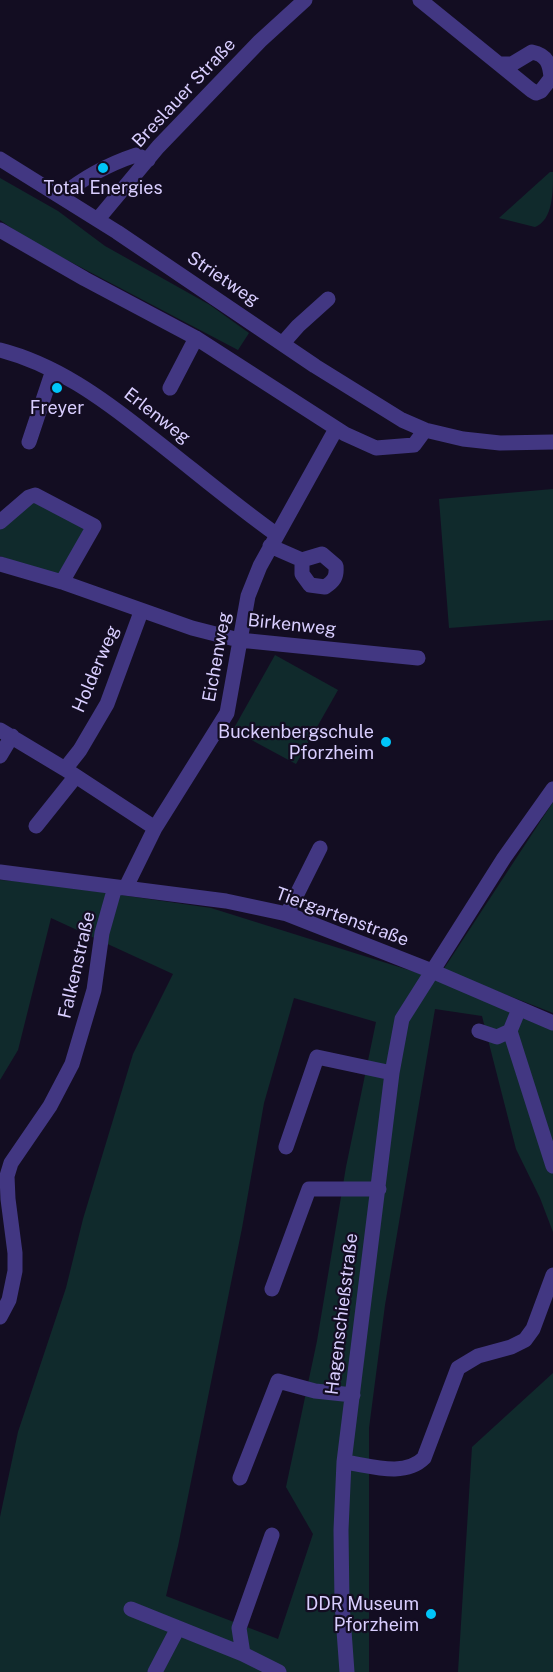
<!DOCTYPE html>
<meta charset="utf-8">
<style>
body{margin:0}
canvas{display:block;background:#130d22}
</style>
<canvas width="553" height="1672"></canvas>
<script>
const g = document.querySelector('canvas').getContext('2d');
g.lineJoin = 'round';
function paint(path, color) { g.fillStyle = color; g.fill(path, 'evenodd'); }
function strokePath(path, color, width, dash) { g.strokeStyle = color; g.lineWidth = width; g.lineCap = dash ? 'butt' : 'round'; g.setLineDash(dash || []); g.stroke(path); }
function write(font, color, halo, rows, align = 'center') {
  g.font = font + ' "Public Sans",sans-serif'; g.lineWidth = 4.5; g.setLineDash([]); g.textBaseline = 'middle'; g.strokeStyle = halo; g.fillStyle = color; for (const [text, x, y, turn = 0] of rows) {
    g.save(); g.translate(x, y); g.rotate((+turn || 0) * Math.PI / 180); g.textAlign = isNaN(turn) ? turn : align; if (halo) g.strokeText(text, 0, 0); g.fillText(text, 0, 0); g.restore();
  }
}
const green = new Path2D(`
 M550,172H553C553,193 553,220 535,227L499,218Z
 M0,178L58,211L105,246L210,305L249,333L238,350L27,239L0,220Z
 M553,489V620L449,628L439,499Z
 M29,497L93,526L61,578L0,556V525Z
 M275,655L338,690L296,764L233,730Z
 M553,802V1013L443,970Z
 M0,880L31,882L211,908L431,977L553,1025V1232L540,1198L516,1149L482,1016L435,1009L385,1305L369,1428V1672H0V1517L18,1432L66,1288L83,1219L133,1054L173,974L51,918L18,1050L0,1080ZM294,998L376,1022L346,1167L317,1341L286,1487L313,1534L278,1639L166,1596L178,1546L242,1228L264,1103Z
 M553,1373V1672H458L472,1447Z`);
const minor = new Path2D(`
 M420,0L531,90L536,93L541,91L551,78C550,64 547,55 532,52L512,64H501
 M0,159L117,232L315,366L402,420L425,430L463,439L500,443L553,442
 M61,196C83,178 109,164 136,155L148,160
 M98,219L158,147L260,41L305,0
 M0,230L85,279L196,338L345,434L376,448L414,445L425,430
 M283,343L298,326L328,299
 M0,350C55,364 102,398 146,433C190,467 232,503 277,535
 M170,388L196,338
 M29,442L53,370
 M0,522L29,497L35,495L94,526L62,582
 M270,546L302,560L322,554L336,566C337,577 334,581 325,587L310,585L302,574V560
 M0,564L62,582L192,628L239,640L418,658
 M0,730L65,769L155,828
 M0,756L12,736
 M65,769L80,750L107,704L141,612
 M36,826L76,776
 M0,872L226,901L287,914L432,971L553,1023
 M126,887L155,828L227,713L248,596L260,566L336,429
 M287,914L320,848
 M519,1009L510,1031L553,1166
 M479,1031L497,1037L510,1031
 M286,1147L317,1057L392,1073
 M272,1289L309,1189H379
 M0,1317L9,1300L15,1271V1253L8,1199L7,1176L11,1163L50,1106L72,1064L94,990L102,933L115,887
 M344,1462C369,1465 404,1478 424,1458L458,1368L478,1356L511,1347L525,1340L533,1329L553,1275
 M240,1478L278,1381L315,1391L353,1395
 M131,1609L243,1654L279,1672
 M243,1654L239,1628L272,1535
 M155,1672L178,1628
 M347,1672L342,1603L341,1530L344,1462L392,1073L402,1019L504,858L553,789`);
const markers = [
 [103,168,6,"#00c5f9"],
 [57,388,6,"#00c5f9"],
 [386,742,6,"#00c5f9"],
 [431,1614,6,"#00c5f9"]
];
const streetNames = [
 ["Breslauer Straße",184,93,-47],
 ["Strietweg",223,279,34],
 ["Erlenweg",157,416,38],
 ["Birkenweg",292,625,6],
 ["Eichenweg",217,657,-80],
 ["Holderweg",96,669,-67],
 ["Tiergartenstraße",342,917,20],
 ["Falkenstraße",77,965,-77],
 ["Hagenschießstraße",342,1314,-83]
];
const poiNames = [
 ["Total Energies",103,188],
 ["Freyer",57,408],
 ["Buckenbergschule",374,732,"right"],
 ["Pforzheim",374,753,"right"],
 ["DDR Museum",419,1604,"right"],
 ["Pforzheim",419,1625,"right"]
];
paint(green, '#102a2c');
strokePath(minor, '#423782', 15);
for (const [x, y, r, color] of markers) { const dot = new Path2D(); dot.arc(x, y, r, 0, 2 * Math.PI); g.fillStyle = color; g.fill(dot); strokePath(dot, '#130d22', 2); }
write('18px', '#d9ceff', '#130d22', streetNames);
write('18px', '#d9ceff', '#130d22', poiNames);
</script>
